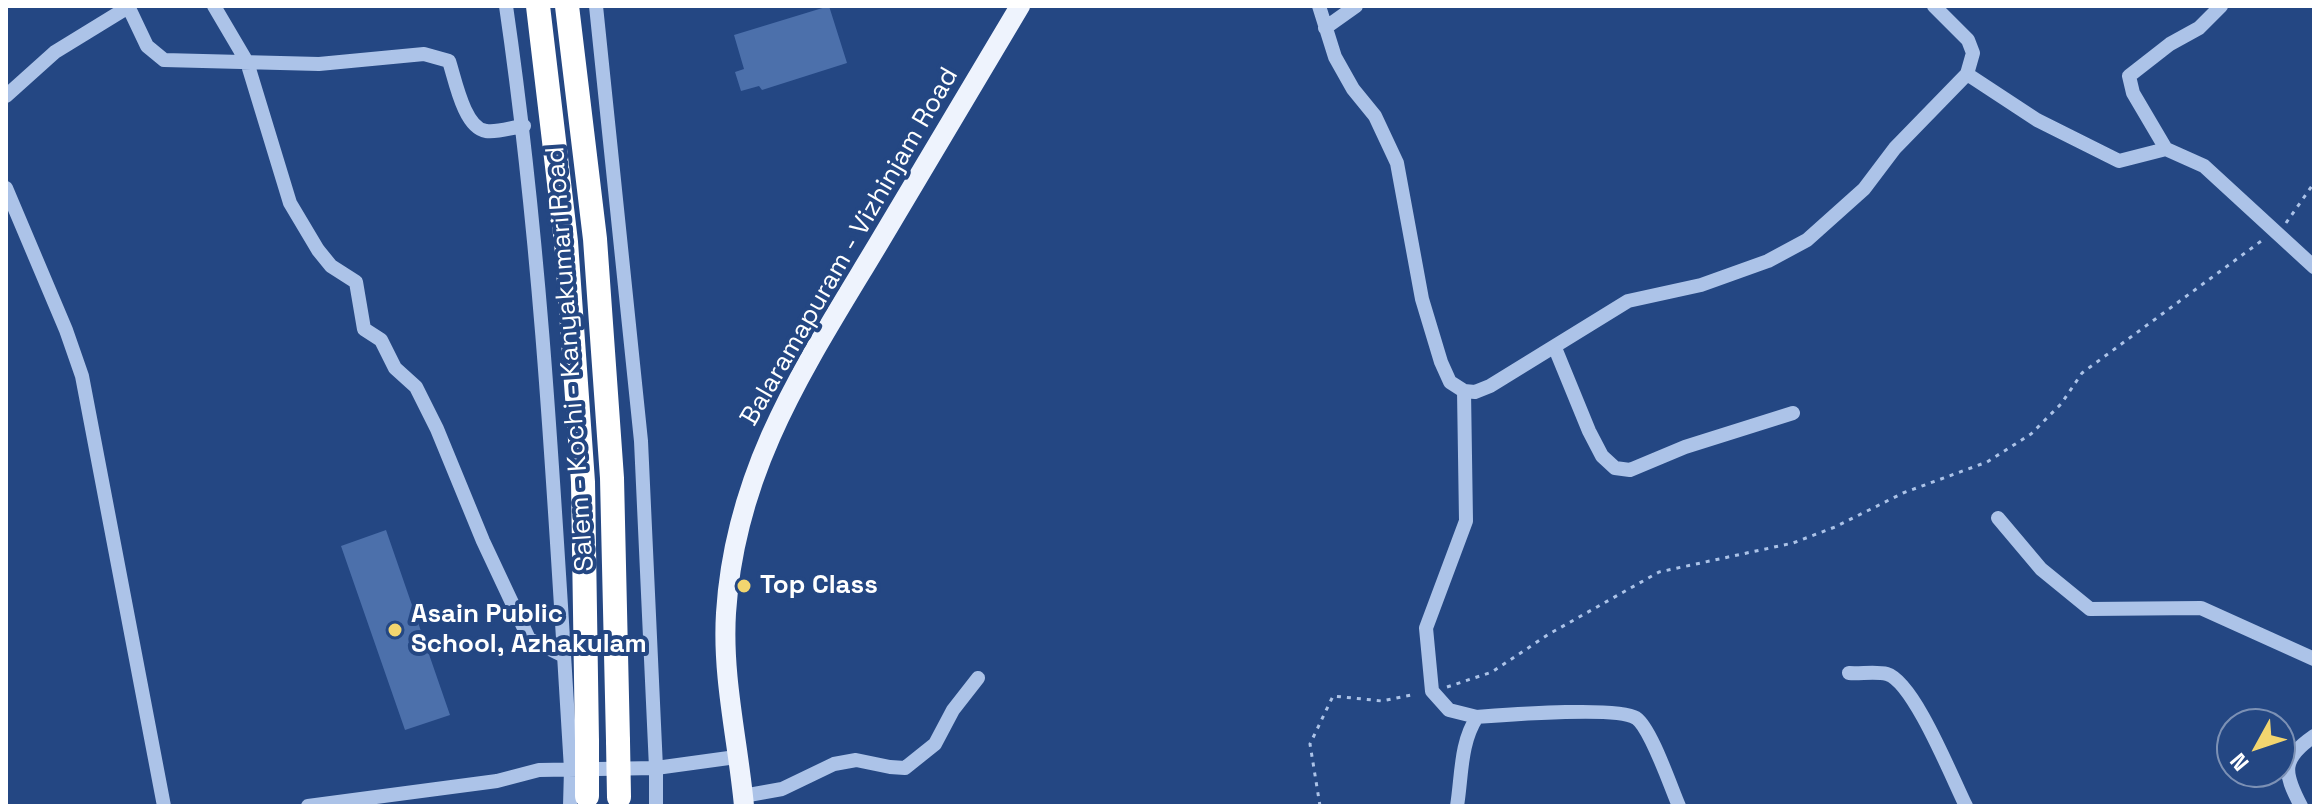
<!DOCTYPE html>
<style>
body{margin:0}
#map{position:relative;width:2320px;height:812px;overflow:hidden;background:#244783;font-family:"Space Grotesk",sans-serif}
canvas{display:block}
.frame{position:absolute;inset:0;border:8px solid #fff;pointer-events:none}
.north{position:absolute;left:2216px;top:708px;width:80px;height:80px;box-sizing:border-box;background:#244783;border:2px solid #7c91b5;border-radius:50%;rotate:230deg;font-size:22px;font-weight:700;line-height:32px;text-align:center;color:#fff}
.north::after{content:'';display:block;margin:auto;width:28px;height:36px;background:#f2d56f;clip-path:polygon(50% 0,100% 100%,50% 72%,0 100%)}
</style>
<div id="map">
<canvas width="2320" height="812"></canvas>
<div class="frame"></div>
<div class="north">N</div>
</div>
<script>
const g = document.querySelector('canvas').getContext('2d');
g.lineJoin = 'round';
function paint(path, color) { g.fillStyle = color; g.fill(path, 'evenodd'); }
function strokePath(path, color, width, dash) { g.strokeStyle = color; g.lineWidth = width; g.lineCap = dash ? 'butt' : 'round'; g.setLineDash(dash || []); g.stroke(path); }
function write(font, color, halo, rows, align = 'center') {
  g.font = font + ' "Space Grotesk",sans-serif'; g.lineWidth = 8; g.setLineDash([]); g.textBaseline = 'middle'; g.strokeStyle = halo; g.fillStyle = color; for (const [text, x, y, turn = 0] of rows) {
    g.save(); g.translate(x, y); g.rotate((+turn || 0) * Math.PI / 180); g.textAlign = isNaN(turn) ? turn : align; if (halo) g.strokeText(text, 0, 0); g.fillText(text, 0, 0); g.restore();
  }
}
const building = new Path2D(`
 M829,6L847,63L762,90L759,86L741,91L735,72L744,69L734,35Z
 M386,530L450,715L405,730L341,546Z`);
const path = new Path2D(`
 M2286,223L2314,183
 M1447,687L1492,672L1549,634L1659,572L1793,543L1835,527L1903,493L1987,462L2031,434L2061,404L2082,373L2264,239
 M1320,806L1310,744L1333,696L1382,701L1416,694`);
const minor = new Path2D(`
 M128,6L147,46L164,60L319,64L424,54L449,61C455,79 464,128 486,131C497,133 513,127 524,126
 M214,6L247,62L290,203L318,250L331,266L356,282L364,329L381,340L395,368L416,387L437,429L483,541L529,639L564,656
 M506,6C543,259 555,514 571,769L570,806
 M596,6L641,441L656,768V806
 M1319,6L1335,57L1353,89L1375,116L1397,163L1422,299L1441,362L1450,382L1464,391L1475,392L1490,386L1628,301L1701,285L1768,261L1807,240L1864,189L1895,148L1967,74L1973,53L1968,40L1934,6
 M2221,6L2199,28L2170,44L2129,76L2133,93L2166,149L2204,166L2314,267
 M1325,28L1356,6
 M1967,74L2037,120L2119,161L2166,149
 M6,96L55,52L130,6
 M6,188L66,330L82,376L164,806
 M1555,348L1589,431L1602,456L1615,468L1630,470L1685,447L1793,413
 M1464,391L1466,521L1426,628L1432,691L1449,710L1477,717
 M1998,518L2041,569L2090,609L2201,608L2314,659
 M1849,673C1860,674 1876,671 1887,674C1914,682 1952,778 1966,806
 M743,796L782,789L834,764L856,760L890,767L905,768L935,744L953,710L978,678
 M308,806L497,781L539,770L656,768L736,757
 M1457,806C1462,775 1460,743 1477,717C1505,715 1617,706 1636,718C1651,728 1671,788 1679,806
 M2301,806C2283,772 2281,759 2314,736`);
const major = new Path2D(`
 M744,806C738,741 722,678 726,613C735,469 805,366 877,246C924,166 972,86 1020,6`);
const highway = new Path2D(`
 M538,6L566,242L583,482L587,742
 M567,6L595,239L612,478L618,741`);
const highwayBridge = new Path2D(`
 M618,741L619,797
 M587,742V796`);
const markers = [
 [744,586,8,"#f2d56f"],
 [395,630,8,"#f2d56f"]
];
const streetNames = [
 ["Balaramapuram - Vizhinjam Road",850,247,-60],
 ["Salem - Kochi - Kanyakumari Road",571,359,-94]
];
const poiNames = [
 ["Top Class",760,586],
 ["Asain Public",411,615],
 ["School, Azhakulam",411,645]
];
paint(building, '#4c70ab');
strokePath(path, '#acc3e8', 3, [4, 6]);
strokePath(minor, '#acc3e8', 14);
strokePath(major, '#eef3fd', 20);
strokePath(highway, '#fff', 24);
strokePath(highwayBridge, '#fff', 24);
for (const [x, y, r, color] of markers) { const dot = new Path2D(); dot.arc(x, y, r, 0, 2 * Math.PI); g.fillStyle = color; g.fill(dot); strokePath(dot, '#244783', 3); }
write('26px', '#fff', '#244783', streetNames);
write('bold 26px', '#fff', '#244783', poiNames, 'left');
</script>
